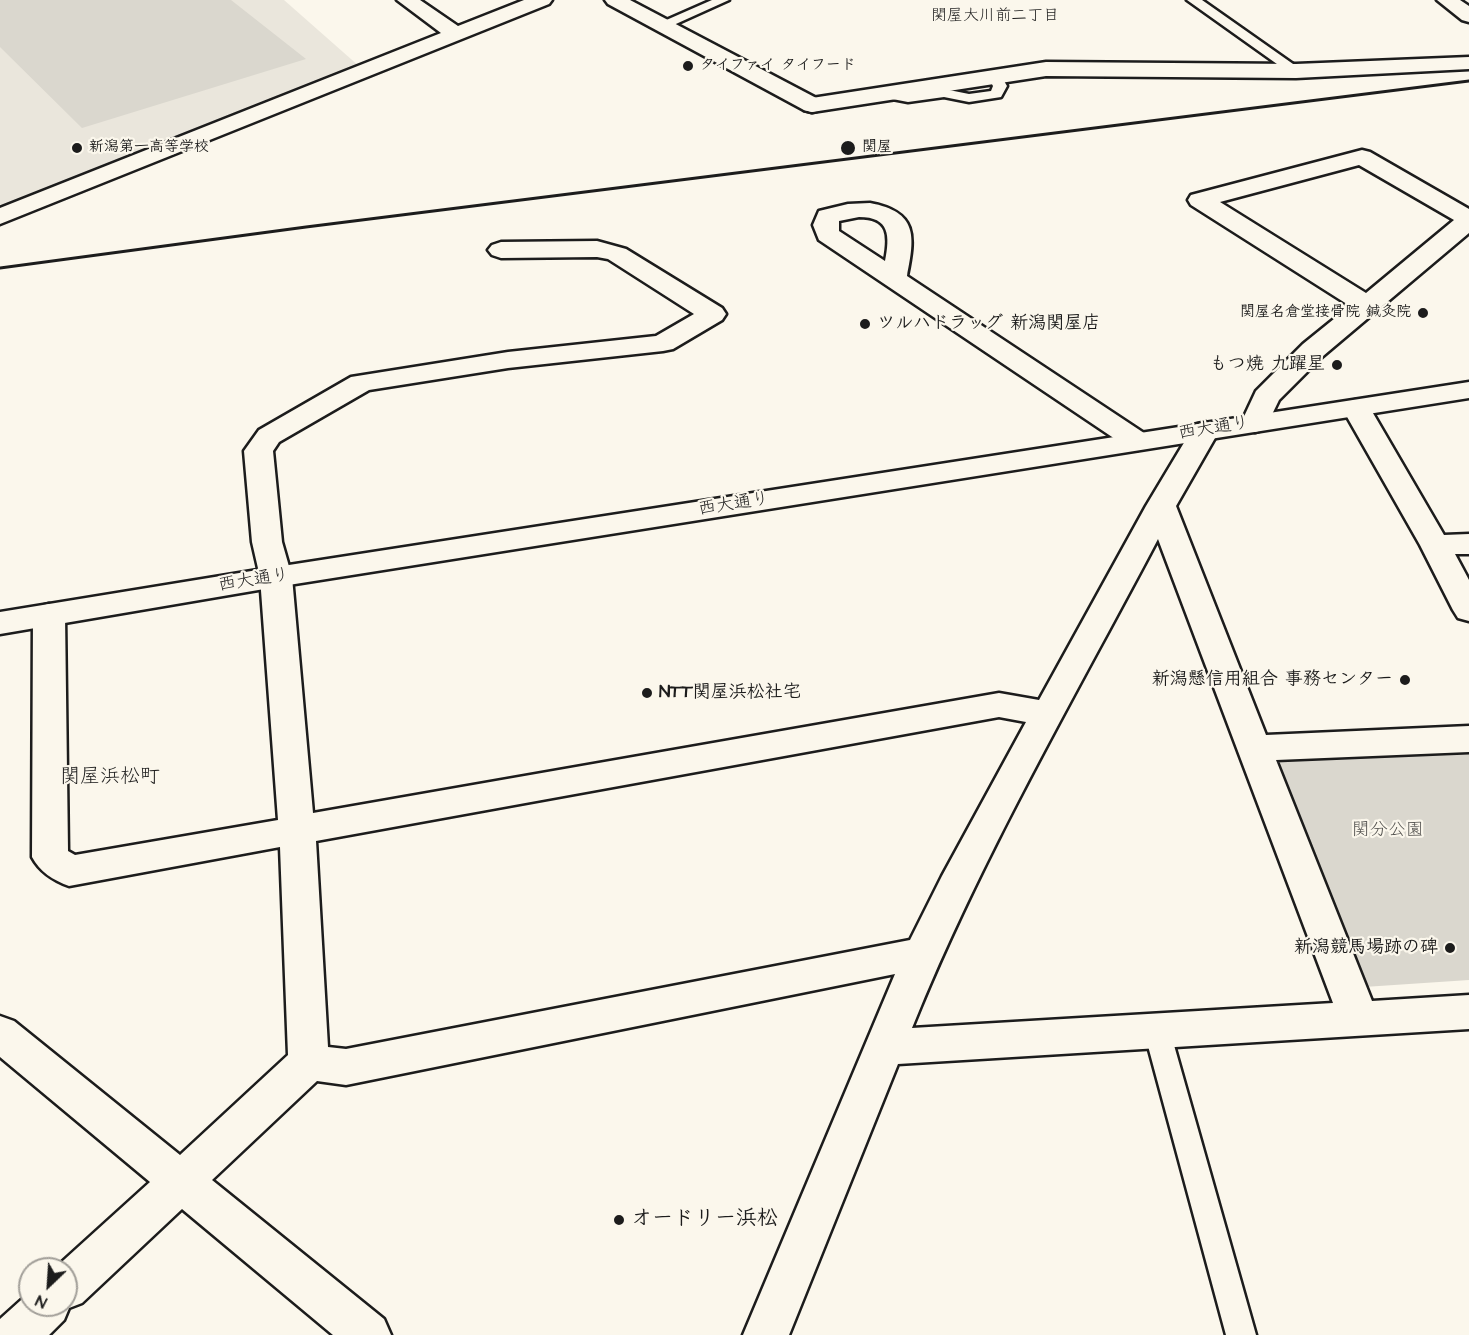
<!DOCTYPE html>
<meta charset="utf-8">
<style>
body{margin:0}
#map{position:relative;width:1469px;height:1335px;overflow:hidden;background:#fbf7ec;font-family:"Architects Daughter",sans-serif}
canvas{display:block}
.north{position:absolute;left:18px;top:1257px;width:60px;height:60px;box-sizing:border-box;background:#fbf7ec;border:2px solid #a29f99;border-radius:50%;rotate:205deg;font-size:16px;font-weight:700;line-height:24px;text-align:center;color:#1c1c1c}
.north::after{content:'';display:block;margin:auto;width:21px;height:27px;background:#1c1c1c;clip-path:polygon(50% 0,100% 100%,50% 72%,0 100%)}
</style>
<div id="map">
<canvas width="1469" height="1335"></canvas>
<div class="north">N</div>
</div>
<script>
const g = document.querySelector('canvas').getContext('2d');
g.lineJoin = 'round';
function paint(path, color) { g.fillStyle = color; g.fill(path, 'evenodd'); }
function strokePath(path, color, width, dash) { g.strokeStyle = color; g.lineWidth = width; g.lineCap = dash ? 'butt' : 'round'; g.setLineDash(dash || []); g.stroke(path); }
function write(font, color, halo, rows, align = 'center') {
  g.font = font + ' "Architects Daughter","Klee One",sans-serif'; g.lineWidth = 4.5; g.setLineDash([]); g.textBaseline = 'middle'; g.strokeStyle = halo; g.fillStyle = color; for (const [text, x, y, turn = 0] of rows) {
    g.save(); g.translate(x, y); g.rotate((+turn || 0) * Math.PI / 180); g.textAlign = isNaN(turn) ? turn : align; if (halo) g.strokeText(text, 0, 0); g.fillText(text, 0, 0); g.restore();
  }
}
const built = new Path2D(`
 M0,0H284L360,67L0,210Z`);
const green = new Path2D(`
 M0,0H231L306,59L82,128L0,47Z
 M1469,745V980L1364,987L1272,756Z`);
const service = new Path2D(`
 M712,0H729L667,28L662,29L655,25Z
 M1187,0H1202L1303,71L1296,75L1291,74Z
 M995,73L1000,74L1007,86L1001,97L969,102L944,97L908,102L882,97L880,94L887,90L908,94L944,89L969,94L991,91L993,86L988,77Z
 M1157,1020L1166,1023L1170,1031L1256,1335H1226L1144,1031L1148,1023Z`);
const minor = new Path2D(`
 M397,0H420L458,26L524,0H552L549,4L0,224V208L441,33Z
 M1437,0H1460L1469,6V22L1462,20Z
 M1469,57V69L1296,78L1046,76L812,112L804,110L801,105L804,100L812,98L1046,62L1296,64Z
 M1362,150L1370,152L1469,209V233L1323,356L1279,400L1265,429L1255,432L1245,429L1241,423L1256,391L1303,344L1350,306L1191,205L1188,200L1191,195ZM1359,165L1454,220L1366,293L1220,202Z
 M870,203C918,212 915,236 907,276L1147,435L1151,441L1147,447L1137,450L1127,447L819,240L813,225L819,211L848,204ZM859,217C890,217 890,236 885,261L839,231V221Z
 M597,241L626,249L722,308L726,314L722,320L673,349L663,351L508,368L369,390L279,442L273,451L282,542L292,577L313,813L999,693L1039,700L1146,506L1191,431L1195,425L1205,422L1215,425L1219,431L1176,506L1266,735L1469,726V752L1276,760L1372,1001L1469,995V1029L898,1064L789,1335H743L895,974L346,1085L317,1081L212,1180L384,1319L391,1335H333L182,1209L82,1303L69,1308L64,1320L49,1335H0V1319L30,1292V1305H66V1269H54L150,1182L0,1057V1016L14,1021L180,1155L288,1055L280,847L69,886C53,880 40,872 32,857L33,615L38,607L49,604L60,607L65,615L68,851L75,855L278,820L260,577L252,542L244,451L259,430L351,377L508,352L656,336L694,314L608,259L597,257L501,258L492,255L488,250L492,245L501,242ZM1158,539L1333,1003L912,1028C980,859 1073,700 1158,539ZM999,717L1026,722L942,876L910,940L346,1049L328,1047L316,841Z
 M1356,400L1366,402L1370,408L1444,535L1469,534V554H1455L1469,580V621L1458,618L1453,610L1420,545L1342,408L1346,402Z`);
const secondary = new Path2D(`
 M605,0H630L820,100L823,105L820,110L812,112L804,110L608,4Z`);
const trunk = new Path2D(`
 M1469,382V398L276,587L0,634V612L276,567Z`);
const rail = new Path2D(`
 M0,268L306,227L1469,81`);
const markers = [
 [688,66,6,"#1c1c1c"],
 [77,148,6,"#1c1c1c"],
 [848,148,8,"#1c1c1c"],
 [1423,313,6,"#1c1c1c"],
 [865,324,6,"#1c1c1c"],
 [1337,365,6,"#1c1c1c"],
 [1405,680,6,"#1c1c1c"],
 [647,693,6,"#1c1c1c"],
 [1450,948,6,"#1c1c1c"],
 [619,1220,6,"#1c1c1c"]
];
const farPoinames = [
 ["タイファイ タイフード",700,66],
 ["新潟第一高等学校",89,148],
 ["関屋",862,148],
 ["関屋名倉堂接骨院 鍼灸院",1411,313,"right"]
];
const farNeighbourhoodnames = [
 ["関屋大川前二丁目",995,17]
];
const poiNames = [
 ["ツルハドラッグ 新潟関屋店",877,324,"left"],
 ["もつ焼 九躍星",1325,365],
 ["新潟懸信用組合 事務センター",1393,680],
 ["NTT関屋浜松社宅",659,693,"left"],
 ["新潟競馬場跡の碑",1438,948]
];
const streetNames = [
 ["西大通り",1214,429,-9],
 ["西大通り",734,505,-9],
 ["西大通り",254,581,-9]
];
const parkNames = [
 ["関分公園",1388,831]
];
const neighbourhoodNames = [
 ["関屋浜松町",110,778]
];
const nearPoinames = [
 ["オードリー浜松",631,1220]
];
paint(built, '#eae6dc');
paint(green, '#dad7ce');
strokePath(service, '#1c1c1c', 5);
strokePath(minor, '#1c1c1c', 5);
strokePath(secondary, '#1c1c1c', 5);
strokePath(trunk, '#1c1c1c', 5);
paint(service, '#fbf7ec');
paint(minor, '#fbf7ec');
paint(secondary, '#fbf7ec');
paint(trunk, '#fbf7ec');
strokePath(rail, '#1c1c1c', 3);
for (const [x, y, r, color] of markers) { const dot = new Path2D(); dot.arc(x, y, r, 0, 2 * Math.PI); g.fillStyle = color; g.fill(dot); strokePath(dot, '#fbf7ec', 2); }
write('bold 15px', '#1c1c1c', '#fbf7ec', farPoinames, 'left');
write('16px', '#1c1c1c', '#fbf7ec', farNeighbourhoodnames);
write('bold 18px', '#1c1c1c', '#fbf7ec', poiNames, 'right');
write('18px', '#1c1c1c', '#fbf7ec', streetNames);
write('18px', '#555451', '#fbf7ec', parkNames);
write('20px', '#1c1c1c', '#fbf7ec', neighbourhoodNames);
write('bold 21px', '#1c1c1c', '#fbf7ec', nearPoinames, 'left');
</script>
